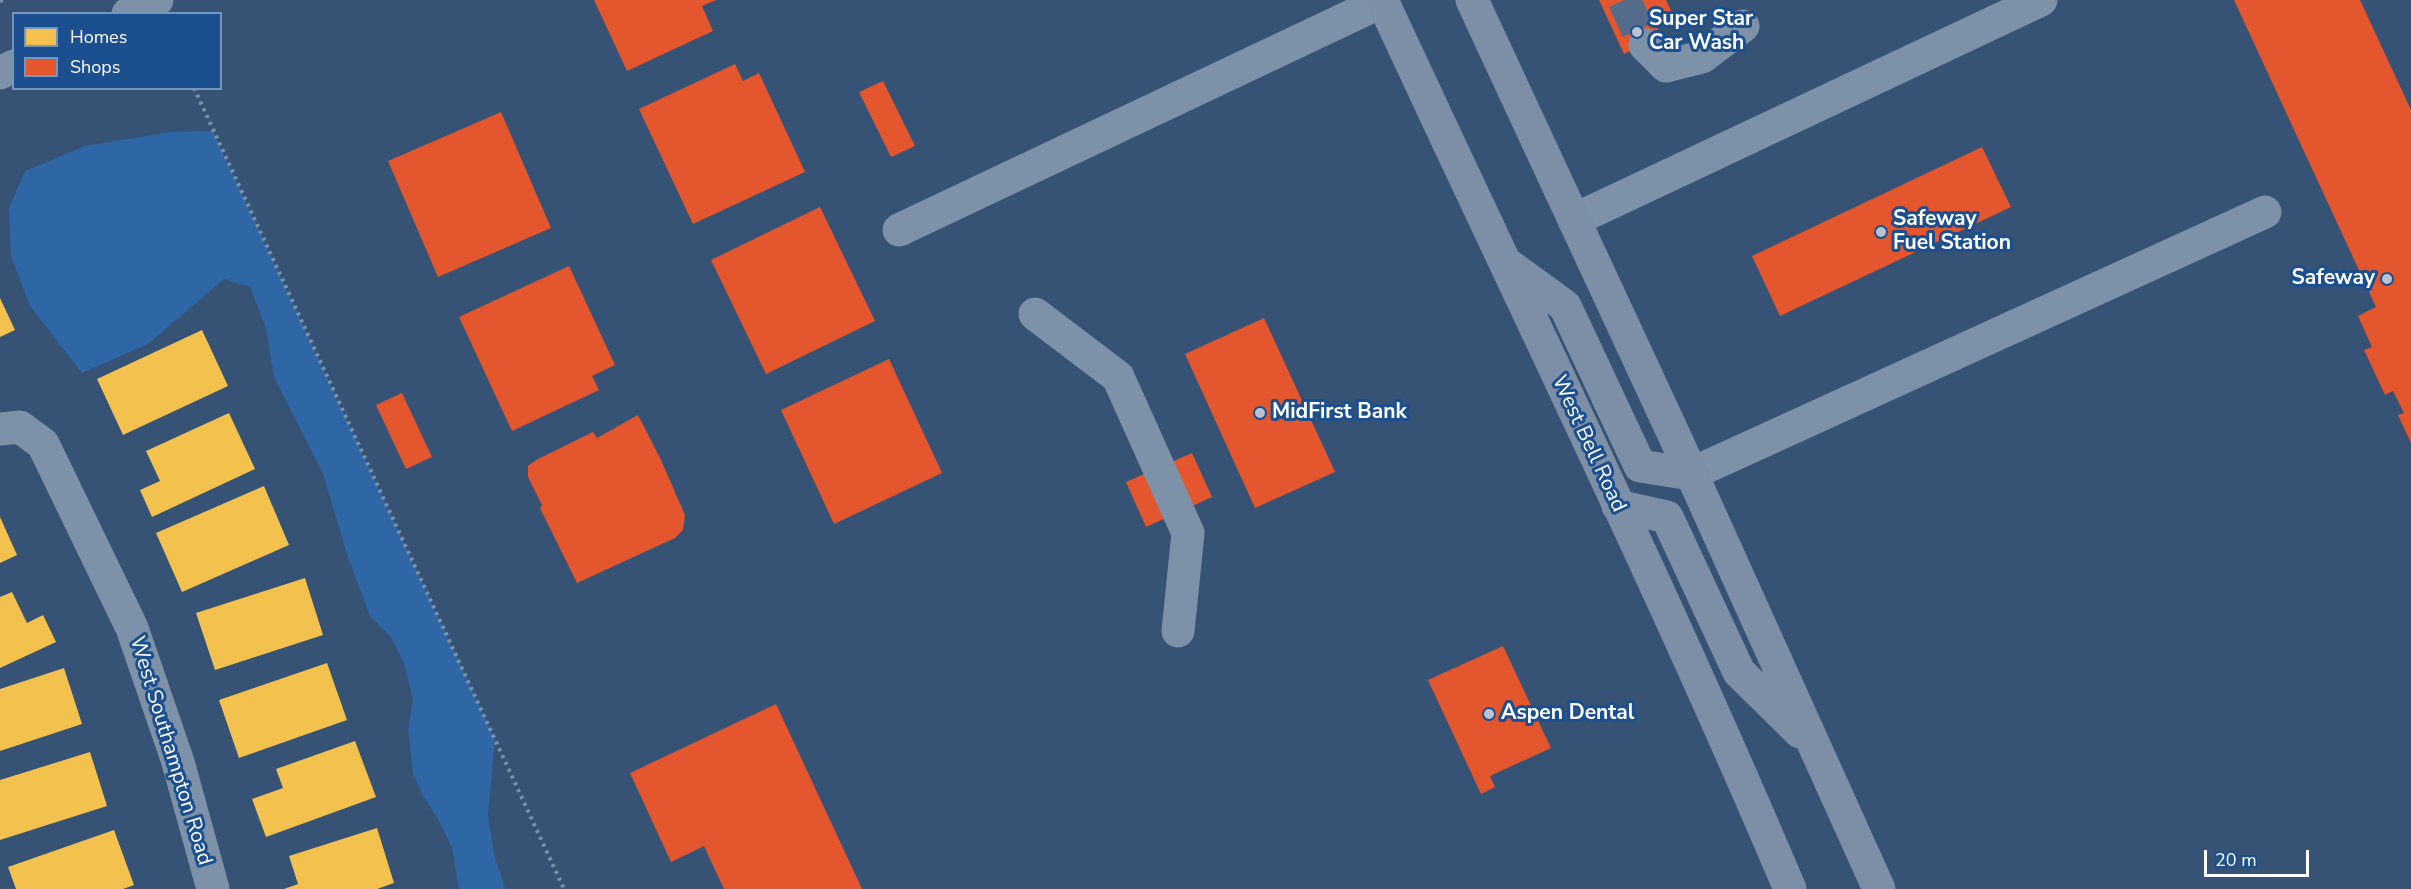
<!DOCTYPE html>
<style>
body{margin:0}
#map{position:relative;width:2411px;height:889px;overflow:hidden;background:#365274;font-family:"Nunito Sans",sans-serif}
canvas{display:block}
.legend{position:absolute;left:12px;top:12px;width:210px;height:78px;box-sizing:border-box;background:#1b4f8f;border:2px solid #7695bc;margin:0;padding:8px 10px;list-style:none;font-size:18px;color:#fff}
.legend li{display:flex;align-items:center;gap:12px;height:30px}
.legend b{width:30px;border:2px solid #7695bc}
.scale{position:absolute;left:2204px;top:850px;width:105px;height:27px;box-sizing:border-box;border:3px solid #fff;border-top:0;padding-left:8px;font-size:18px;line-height:21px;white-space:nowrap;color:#fff;-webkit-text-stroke:4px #1b4f8f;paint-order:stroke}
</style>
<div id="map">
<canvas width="2411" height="889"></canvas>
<ul class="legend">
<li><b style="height:16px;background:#f2c14e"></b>Homes</li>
<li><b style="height:16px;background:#e4572e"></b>Shops</li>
</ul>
<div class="scale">20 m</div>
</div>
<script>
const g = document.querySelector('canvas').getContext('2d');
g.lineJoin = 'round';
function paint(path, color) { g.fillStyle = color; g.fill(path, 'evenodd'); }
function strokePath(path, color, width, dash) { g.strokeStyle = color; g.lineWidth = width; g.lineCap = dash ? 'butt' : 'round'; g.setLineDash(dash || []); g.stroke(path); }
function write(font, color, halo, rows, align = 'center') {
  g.font = font + ' "Nunito Sans",sans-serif'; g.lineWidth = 6; g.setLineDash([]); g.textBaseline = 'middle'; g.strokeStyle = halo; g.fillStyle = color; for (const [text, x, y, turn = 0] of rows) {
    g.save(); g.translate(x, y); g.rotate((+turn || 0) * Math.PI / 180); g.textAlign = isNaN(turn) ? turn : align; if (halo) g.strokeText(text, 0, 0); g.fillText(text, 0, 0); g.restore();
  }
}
const green = new Path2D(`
 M213,131L495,739L488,814L494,854L505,889H459L452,848L439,821L422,794L413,773L408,729L413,700L404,663L391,637L370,616L348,557L323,474L274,377L266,328L250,287L224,279L148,344L82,373L30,306L11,256L9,208L25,171L85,146L170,132Z`);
const homes = new Path2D(`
 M0,298L15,330L0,337Z
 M202,330L228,386L123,435L97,379Z
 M229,413L255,469L152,517L140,490L160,481L146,451Z
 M264,486L289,545L182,592L156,533Z
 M0,517L17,555L0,563Z
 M305,578L323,635L215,670L196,613Z
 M12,592L27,623L43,615L56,642L0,668V597Z
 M327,663L347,720L239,758L219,700Z
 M64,668L82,724L0,751V689Z
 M355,741L376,797L266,837L252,799L283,788L276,769Z
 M90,752L107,806L0,840V780Z
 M377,828L394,883L377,889H284L298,884L289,856Z
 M114,830L134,885L123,889H16L8,867Z`);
const shops = new Path2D(`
 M594,0H716L702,6L713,31L627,71Z
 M1599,0H1666L1675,19L1657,27L1662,37L1624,54Z
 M2234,0H2360L2411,110V443L2398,415L2404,413L2393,391L2385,395L2364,350L2372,347L2358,316L2376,307Z
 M735,64L743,81L759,73L805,172L693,224L639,109Z
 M883,81L915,146L891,157L859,92Z
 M501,112L551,228L438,277L388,161Z
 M1982,147L2011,207L1780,316L1752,256Z
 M820,207L875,321L766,374L711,260Z
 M569,266L615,365L592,376L599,390L512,431L459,317Z
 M1264,318L1335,472L1255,508L1185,354Z
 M889,359L942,473L834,524L781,410Z
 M402,393L432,457L406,469L376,405Z
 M638,415L661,460L685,515L683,530L675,538L577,583L540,508L542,505L528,477V466L536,460L593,432L597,438Z
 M1192,453L1212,497L1146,527L1126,482Z
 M1503,646L1551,748L1490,776L1495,787L1481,794L1428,680Z
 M776,704L862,889H724L704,846L671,862L630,773Z`);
const minorTunnel = new Path2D(`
 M1624,0L1645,45`);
const path = new Path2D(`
 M0,1L4,0
 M194,88L564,889`);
const minor = new Path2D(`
 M128,14L157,0
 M1645,45L1666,66L1702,57L1743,26
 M0,73L14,66
 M1574,220L2041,0
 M899,230L1383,1
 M1035,314L1118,377L1188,533L1178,631
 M0,429L20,427L43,444L132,628L178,762L213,889
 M1691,474L2265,212`);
const major = new Path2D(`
 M1382,0C1519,296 1663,589 1790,889
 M1472,0L1675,437L1879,889
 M1506,263L1565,306L1640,466L1691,474
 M1618,506L1667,517L1739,672L1800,732`);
const markers = [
 [1637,32,6,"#b9c2ce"],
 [1881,232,6,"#b9c2ce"],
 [2387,279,6,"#b9c2ce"],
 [1260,413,6,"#b9c2ce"],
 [1489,714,6,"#b9c2ce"]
];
const poiNames = [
 ["Super Star",1649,20],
 ["Car Wash",1649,44],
 ["Safeway",1893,220],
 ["Fuel Station",1893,244],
 ["Safeway",2375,279,"right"],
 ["MidFirst Bank",1272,413],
 ["Aspen Dental",1501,714]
];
const streetNames = [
 ["West Bell Road",1588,444,65],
 ["West Southampton Road",170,751,73]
];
paint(green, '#2f66a5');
paint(homes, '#f2c14e');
paint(shops, '#e4572e');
strokePath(minorTunnel, '#546c89', 33, [33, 16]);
strokePath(path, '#7d92a8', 4, [3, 4.5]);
strokePath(minor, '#7d92a8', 33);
strokePath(major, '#7d8ea7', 33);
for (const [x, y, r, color] of markers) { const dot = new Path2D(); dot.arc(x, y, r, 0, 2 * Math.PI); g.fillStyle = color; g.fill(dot); strokePath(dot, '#1b4f8f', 2); }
write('bold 21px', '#fff', '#1b4f8f', poiNames, 'left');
write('21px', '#fff', '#1b4f8f', streetNames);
</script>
